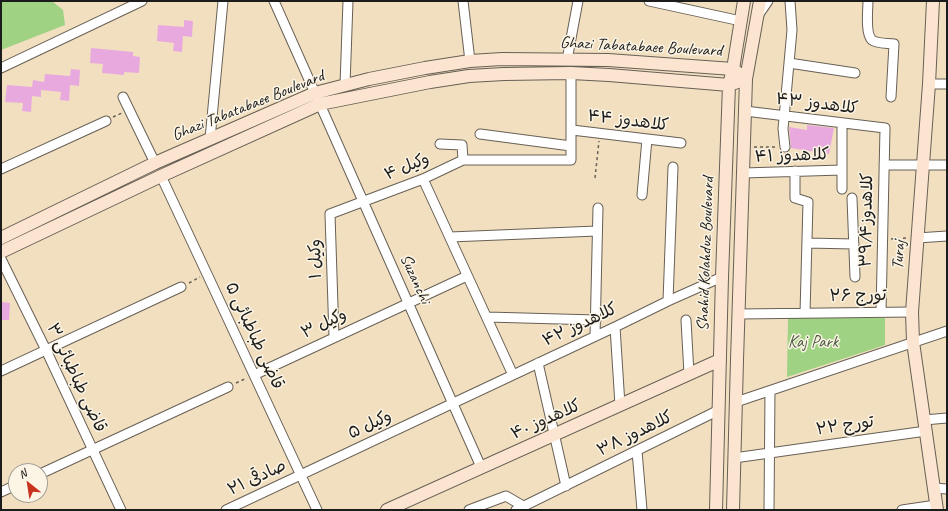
<!DOCTYPE html>
<meta charset="utf-8">
<style>
body{margin:0}
#map{position:relative;width:948px;height:511px;overflow:hidden;background:#f2dfc0;font-family:Caveat,sans-serif}
canvas{display:block}
.frame{position:absolute;inset:0;border:2px solid #1c1c1c;pointer-events:none}
.north{position:absolute;left:8px;top:463px;width:40px;height:40px;box-sizing:border-box;background:#fcf5e5;border:1px solid #a29e95;border-radius:50%;rotate:330deg;font-size:11px;font-weight:700;line-height:16px;text-align:center;color:#1c1c1c}
.north::after{content:'';display:block;margin:auto;width:14px;height:18px;background:#c8321e;clip-path:polygon(50% 0,100% 100%,50% 72%,0 100%)}
</style>
<div id="map">
<canvas width="948" height="511"></canvas>
<div class="frame"></div>
<div class="north">N</div>
</div>
<script>
const g = document.querySelector('canvas').getContext('2d');
g.lineJoin = 'round';
function paint(path, color) { g.fillStyle = color; g.fill(path, 'evenodd'); }
function strokePath(path, color, width, dash) { g.strokeStyle = color; g.lineWidth = width; g.lineCap = dash ? 'butt' : 'round'; g.setLineDash(dash || []); g.stroke(path); }
function write(font, color, halo, rows, align = 'center') {
  g.font = font + ' Caveat,"Playpen Sans Arabic",sans-serif'; g.lineWidth = 3; g.setLineDash([]); g.textBaseline = 'middle'; g.strokeStyle = halo; g.fillStyle = color; for (const [text, x, y, turn = 0] of rows) {
    g.save(); g.translate(x, y); g.rotate((+turn || 0) * Math.PI / 180); g.textAlign = isNaN(turn) ? turn : align; if (halo) g.strokeText(text, 0, 0); g.fillText(text, 0, 0); g.restore();
  }
}
const green = new Path2D(`
 M1,1H52L63,10L65,25L1,50Z
 M788,318H885V345L787,377Z`);
const building = new Path2D(`
 M184,20L193,21L192,37L183,36L182,52L173,51L174,43L157,41L158,25L184,27Z
 M91,48L133,52V56L140,57L139,73L124,72V75L102,73L103,64L90,63Z
 M71,69L80,70L79,86L70,85L69,101L60,100L61,92L41,90V97L32,96L31,112L22,111L23,103L5,102L7,85L32,87L33,80L44,82L45,74L70,76Z
 M807,125L834,128L829,154L791,148L789,127L807,130Z
 M1,302L10,303L9,320H1Z`);
const path = new Path2D(`
 M113,117L122,113
 M754,147H776
 M595,178L599,141
 M891,239L907,238
 M189,283L200,277
 M236,383L247,378`);
const street = new Path2D(`
 M274,1L315,93L481,467
 M463,1L470,61
 M649,1L741,21
 M868,1C868,9 865,34 872,40C877,44 888,43 894,44L891,97
 M759,14L768,1
 M567,60L578,1
 M789,63L855,73
 M1,68L142,1
 M929,84H947
 M345,85L348,1
 M123,97L155,163
 M745,111L885,128L881,312
 M842,123V189
 M572,130L681,143
 M480,134L571,146
 M210,139L223,1
 M440,144L462,145L463,160
 M785,147L783,129L792,30L790,1
 M884,165H947
 M1,169L106,121
 M795,171V198L808,202L805,313
 M743,173L842,170
 M161,176L207,274L317,510
 M423,179L513,375
 M642,195L647,139
 M852,198L855,277
 M450,237L597,231
 M917,238L947,236
 M807,243L854,244
 M1,259L46,350L121,510
 M668,301L673,167
 M738,314L912,312
 M487,317L596,320
 M686,320L689,374
 M615,327L620,405
 M595,336L598,208
 M334,337L330,214L423,179L463,160H571V73
 M538,363L566,486
 M1,371L181,287
 M254,375L467,276
 M736,402L947,331
 M924,420L947,418
 M637,451L642,510
 M734,458L926,431
 M40,474L228,387
 M934,488L947,489
 M1,492L16,485
 M226,510L615,327L668,301L722,277
 M469,510L506,496L523,506
 M516,510L719,410
 M769,510L770,391
 M902,510L936,505`);
const secondary = new Path2D(`
 M933,1L929,84L912,312L913,342L937,510
 M1,238L155,163L315,93L369,79L425,68L470,61L502,59L608,60L733,69L746,79
 M1,252L161,176L320,104L430,82L469,76L504,74L571,73L609,75L729,85L746,79
 M387,510L720,360
 M716,510L722,277L729,85L733,69L744,1
 M733,510L737,360L746,79L760,1`);
const streetNames = [
 ["Ghazi Tabatabaee Boulevard",641,47,3],
 ["کلاهدوز ۴۳",817,104,7],
 ["Ghazi Tabatabaee Boulevard",248,106,-22],
 ["کلاهدوز ۴۴",628,121,7],
 ["کلاهدوز ۴۱",792,156,-2],
 ["وکيل ۴",407,167,-22],
 ["کلاهدوز۳۹/۴",867,220,-89],
 ["Shahid Kolahduz Boulevard",706,254,-88],
 ["Turaj",899,255,-86],
 ["وکيل ۱",316,259,-91],
 ["Suzanchi",415,279,66],
 ["تورج ۲۶",858,296,-1],
 ["وکيل ۳",324,324,-25],
 ["کلاهدوز ۴۲",580,325,-25],
 ["قاضی طباطبائی ۵",254,336,65],
 ["قاضی طباطبائی ۳",76,378,65],
 ["کلاهدوز ۴۰",546,420,-24],
 ["وکيل ۵",370,425,-25],
 ["تورج ۲۲",845,426,-8],
 ["کلاهدوز ۳۸",635,434,-26],
 ["صادقی ۲۱",257,478,-25]
];
const parkNames = [
 ["Kaj Park",813,343]
];
paint(green, '#9fd383');
paint(building, '#e8aade');
strokePath(street, '#676055', 11);
strokePath(secondary, '#676055', 14);
strokePath(path, '#676055', 1.5, [3, 3]);
strokePath(street, '#fff', 9);
strokePath(secondary, '#fce5d0', 12);
write('17px', '#1c1c1c', '#fcf5e5', streetNames);
write('17px', '#4a5c40', '#fcf5e5', parkNames);
</script>
